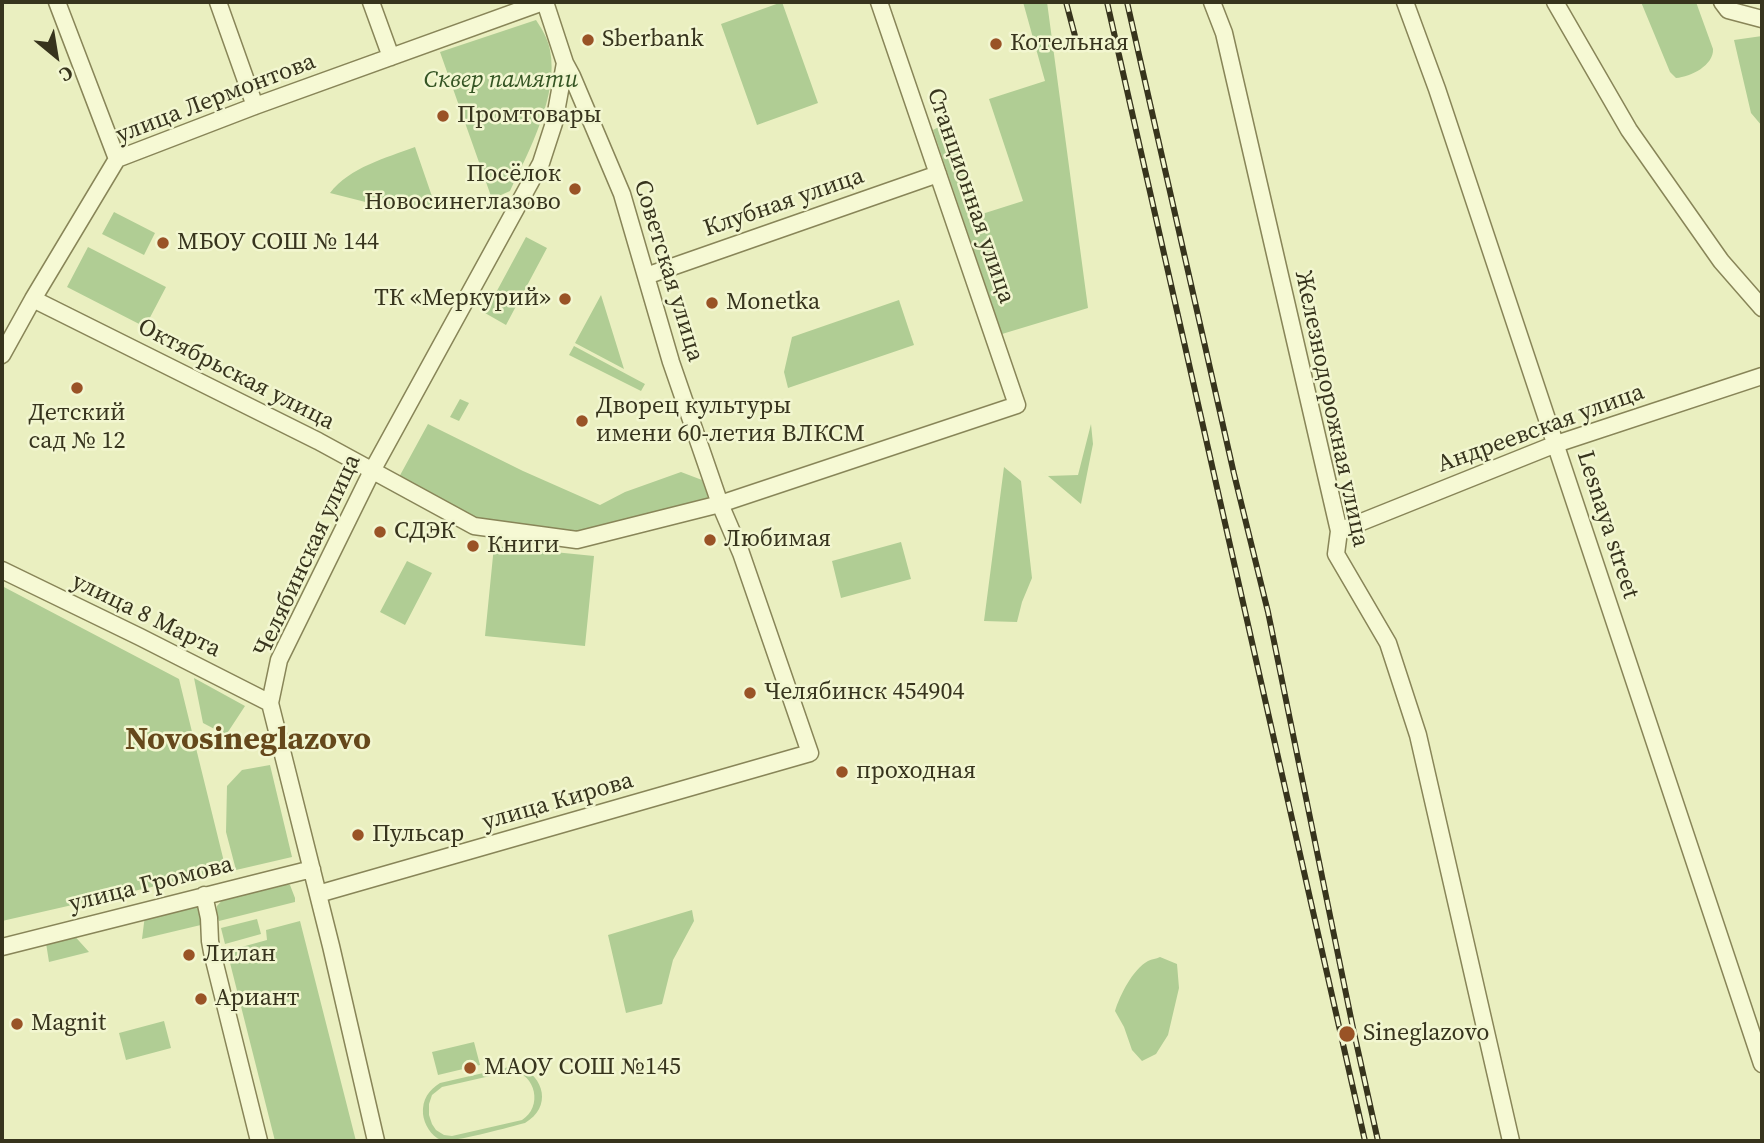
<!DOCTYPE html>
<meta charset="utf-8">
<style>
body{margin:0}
#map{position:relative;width:1764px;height:1143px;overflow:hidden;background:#eaefc0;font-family:"Source Serif 4",serif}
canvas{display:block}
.frame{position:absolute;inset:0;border:4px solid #37341d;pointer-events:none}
.north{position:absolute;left:21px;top:21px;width:70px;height:70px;-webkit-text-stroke:5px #f2f6d0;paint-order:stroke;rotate:150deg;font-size:19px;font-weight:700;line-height:28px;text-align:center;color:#37341d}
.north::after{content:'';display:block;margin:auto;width:24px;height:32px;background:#37341d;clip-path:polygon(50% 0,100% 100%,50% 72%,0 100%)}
</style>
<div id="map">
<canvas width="1764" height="1143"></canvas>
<div class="frame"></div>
<div class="north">С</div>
</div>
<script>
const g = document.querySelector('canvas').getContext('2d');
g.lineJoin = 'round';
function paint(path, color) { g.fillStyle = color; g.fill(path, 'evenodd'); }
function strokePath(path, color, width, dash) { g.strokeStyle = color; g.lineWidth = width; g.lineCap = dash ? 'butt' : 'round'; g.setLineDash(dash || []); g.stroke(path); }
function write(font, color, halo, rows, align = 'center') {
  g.font = font + ' "Source Serif 4",serif'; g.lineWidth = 5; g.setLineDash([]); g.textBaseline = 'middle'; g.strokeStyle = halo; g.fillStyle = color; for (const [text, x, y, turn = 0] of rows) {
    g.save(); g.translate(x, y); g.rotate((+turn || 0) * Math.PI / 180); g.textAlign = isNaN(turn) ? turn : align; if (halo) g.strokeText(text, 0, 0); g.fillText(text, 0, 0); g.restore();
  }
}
const green = new Path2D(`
 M782,2L818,103L757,125L721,24Z
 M1023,2H1047L1088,308L1002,334L933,130L948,122L982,214L1023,201L989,99L1045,81Z
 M1641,2H1696L1713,49C1714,65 1691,77 1676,78L1670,72Z
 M536,20C542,29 548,39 550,50C559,95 529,151 510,191L492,199L440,52Z
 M1762,36V126L1751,113L1734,40Z
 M415,147L436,208L393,209L330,193C350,167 386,158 415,147Z
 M114,212L155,233L144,255L102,234Z
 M526,237L547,248L506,325L485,313Z
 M88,247L166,287L145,327L67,287Z
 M601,295L624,369L575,343Z
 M899,300L914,345L788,388L784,372L792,337Z
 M574,346L645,384L641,391L569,355Z
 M460,399L469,403L459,421L450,417Z
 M428,424L523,471L600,505L625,492L681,472L702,480L709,500L577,532L477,520L398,479Z
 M1091,424L1093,444L1081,504L1042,471L1048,476L1078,475Z
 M1004,467L1021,481L1032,578L1022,602L1017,622L984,621Z
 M901,542L911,579L841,598L832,561Z
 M494,546L594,556L585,646L485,636Z
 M407,561L432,573L405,625L380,612Z
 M2,586L179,679L226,870L2,921Z
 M194,678L245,706L226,735L203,723Z
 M270,765L292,857L236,870L226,832L227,786L242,770Z
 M285,883L290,885L295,898V902L219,921L216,913L217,906L225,897Z
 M193,903L199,906L205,924L142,939L145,915Z
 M692,910L694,921L673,960L662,1004L626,1013L608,935Z
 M257,919L261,934L225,944L221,928Z
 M300,921L356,1141H275L227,951L267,940L266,930Z
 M71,932L89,952L49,962L46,943Z
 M1160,957L1177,964L1179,988L1168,1035L1156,1054L1142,1061L1132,1050L1124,1027L1115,1011C1120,995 1133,969 1148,961C1152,959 1156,959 1160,957Z
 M164,1021L171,1048L126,1060L119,1033Z
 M474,1042L480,1065L438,1075L432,1052Z
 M518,1065C545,1077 552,1107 525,1123C509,1127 454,1143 441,1140C431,1136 424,1124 423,1114C422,1099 429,1090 440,1083ZM512,1071C536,1074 543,1107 522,1120L452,1136L444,1135L436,1130L432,1124L429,1115V1104L432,1095L442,1087Z`);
const minor = new Path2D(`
 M57,2L117,159
 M218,2L255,106
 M371,2L391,57
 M1212,2L1224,33L1339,531L1336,554L1388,643L1418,735L1511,1141
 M1405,2L1437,89L1762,1064
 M1555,2L1629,130L1721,261L1762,308
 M1722,2L1728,10L1762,19
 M646,276L938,174
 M33,299L318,441L474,526L577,540L720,504L1017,405L879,2
 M2,355L33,299L117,159L255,106L543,2
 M1339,531L1556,444L1762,376
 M2,570L140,637L270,703
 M318,894L810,753L741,553L720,504L671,362L622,194L572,76L565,63L545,2
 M204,895L209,918L210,941L212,952L259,1141
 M2,947L312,869
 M376,1141L331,946L270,703L279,660L372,471L541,163L554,123L565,63`);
const rail = new Path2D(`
 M1066,2L1075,36
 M1107,2L1365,1141
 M1127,2L1234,474L1268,612L1353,1028L1378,1141`);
const markers = [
 [588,40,7,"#995326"],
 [996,44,7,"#995326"],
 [443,116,7,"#995326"],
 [575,189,7,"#995326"],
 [163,243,7,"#995326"],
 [565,299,7,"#995326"],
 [712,303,7,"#995326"],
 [77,388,7,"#995326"],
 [582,421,7,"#995326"],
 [380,532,7,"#995326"],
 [710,540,7,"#995326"],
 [473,546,7,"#995326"],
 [750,693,7,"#995326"],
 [842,772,7,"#995326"],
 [358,835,7,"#995326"],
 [189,955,7,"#995326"],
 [201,999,7,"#995326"],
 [17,1024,7,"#995326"],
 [1347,1034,9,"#995326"],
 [470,1068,7,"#995326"]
];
const poiNames = [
 ["Sberbank",602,40],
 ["Котельная",1010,44],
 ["Промтовары",457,116],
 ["Посёлок",561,175,"right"],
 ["Новосинеглазово",561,203,"right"],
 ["МБОУ СОШ № 144",177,243],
 ["ТК «Меркурий»",551,299,"right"],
 ["Monetka",726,303],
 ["Дворец культуры",596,407],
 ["имени 60-летия ВЛКСМ",596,435],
 ["Детский",77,414,"center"],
 ["сад № 12",77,442,"center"],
 ["СДЭК",394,532],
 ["Любимая",724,540],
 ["Книги",487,546],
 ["Челябинск 454904",764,693],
 ["проходная",856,772],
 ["Пульсар",372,835],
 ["Лилан",203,955],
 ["Ариант",215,999],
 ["Magnit",31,1024],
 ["Sineglazovo",1363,1034],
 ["МАОУ СОШ №145",484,1068]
];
const parkNames = [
 ["Сквер памяти",501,81]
];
const streetNames = [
 ["улица Лермонтова",216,99,-21],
 ["Станционная улица",970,196,71],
 ["Клубная улица",784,203,-19],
 ["Советская улица",668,271,73],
 ["Октябрьская улица",236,375,27],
 ["Железнодорожная улица",1331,409,78],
 ["Андреевская улица",1541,429,-20],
 ["Lesnaya street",1607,525,72],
 ["Челябинская улица",308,556,-65],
 ["улица 8 Марта",146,616,26],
 ["улица Кирова",558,802,-16],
 ["улица Громова",151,885,-14]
];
const districtNames = [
 ["Novosineglazovo",248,741]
];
paint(green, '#b0cd94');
strokePath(minor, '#888558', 19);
strokePath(minor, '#f6f9d4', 16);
strokePath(rail, '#37341d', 6);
strokePath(rail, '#f2f6d0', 3.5, [10]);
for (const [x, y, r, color] of markers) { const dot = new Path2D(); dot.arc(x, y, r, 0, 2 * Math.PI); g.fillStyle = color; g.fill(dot); strokePath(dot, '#f2f6d0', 2.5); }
write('24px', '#37341d', '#f2f6d0', poiNames, 'left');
write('italic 24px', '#345423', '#f2f6d0', parkNames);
write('24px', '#37341d', '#f2f6d0', streetNames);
write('bold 32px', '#65481b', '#f2f6d0', districtNames);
</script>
